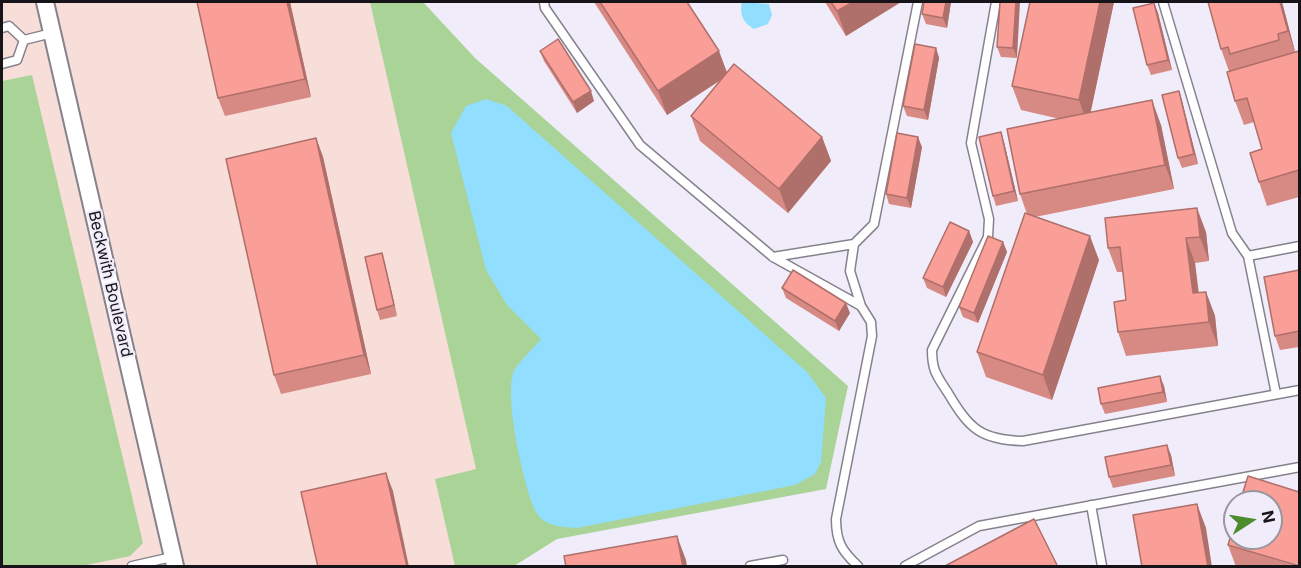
<!DOCTYPE html>
<style>
body{margin:0}
#map{position:relative;width:1301px;height:568px;overflow:hidden;background:#f1ecf9;font-family:Inter,sans-serif}
canvas{display:block}
.frame{position:absolute;inset:0;border:3px solid #161419;pointer-events:none}
.north{position:absolute;left:1223px;top:490px;width:60px;height:60px;box-sizing:border-box;background:#f1ecf9;border:2px solid #99969f;border-radius:50%;rotate:78deg;font-size:16px;font-weight:700;line-height:24px;text-align:center;color:#161419}
.north::after{content:'';display:block;margin:auto;width:21px;height:27px;background:#4d8c2d;clip-path:polygon(50% 0,100% 100%,50% 72%,0 100%)}
</style>
<div id="map">
<canvas width="1301" height="568"></canvas>
<div class="frame"></div>
<div class="north">N</div>
</div>
<script>
const g = document.querySelector('canvas').getContext('2d');
g.lineJoin = 'round';
function paint(path, color) { g.fillStyle = color; g.fill(path, 'evenodd'); }
function strokePath(path, color, width, dash) { g.strokeStyle = color; g.lineWidth = width; g.lineCap = dash ? 'butt' : 'round'; g.setLineDash(dash || []); g.stroke(path); }
function write(font, color, halo, rows, align = 'center') {
  g.font = font + ' Inter,sans-serif'; g.lineWidth = 4.5; g.setLineDash([]); g.textBaseline = 'middle'; g.strokeStyle = halo; g.fillStyle = color; for (const [text, x, y, turn = 0] of rows) {
    g.save(); g.translate(x, y); g.rotate((+turn || 0) * Math.PI / 180); g.textAlign = isNaN(turn) ? turn : align; if (halo) g.strokeText(text, 0, 0); g.fillText(text, 0, 0); g.restore();
  }
}
const commercial = new Path2D(`
 M2,2H384L514,566H2Z`);
const green = new Path2D(`
 M370,2H423L475,58L848,386L826,489L557,539L514,566H455L435,479L476,469Z
 M32,75L143,543L130,556L82,566H2V81Z`);
const water = new Path2D(`
 M742,2L769,4L772,15L768,24L754,29C743,23 739,14 742,2Z
 M486,99L507,106L807,372L826,398L821,462L815,474L795,485L577,528C562,527 545,527 536,512C524,489 503,394 514,371C520,360 533,349 541,339L507,305L486,270L451,133L466,106Z`);
const lane = new Path2D(`
 M544,2L545,8L640,145L773,257L861,306L871,322L872,336L836,519C836,542 842,551 858,566
 M996,2L971,143L989,219L988,237L932,350C932,371 937,376 948,393C969,428 980,440 1023,441L1300,390
 M1163,2L1232,233L1248,256L1276,394
 M2,28L9,26L24,40L52,33
 M2,64L17,60L24,40
 M1248,256L1300,246
 M773,257L854,244
 M861,306L850,271L854,244L874,224L918,2
 M1091,505L1102,566
 M132,566L172,557
 M750,566L783,560
 M905,566L979,526L1300,467`);
const street = new Path2D(`
 M45,2L175,566`);
const wall = new Path2D(`
 M290,2L311,97L225,116L218,98Z
 M594,2H687L727,73L822,137L831,161L788,213L700,141L691,116L721,80L667,115Z
 M825,2H901L846,36Z
 M924,2H951L947,28L926,24L922,14Z
 M1000,2L1017,58L1001,57L997,47Z
 M1114,2L1090,113L1161,125L1174,189L1035,217L1099,260L1052,400L986,377L977,352L1027,214L1020,194L1060,119L1021,110L1012,86Z
 M1208,2H1282L1295,52L1299,51V197L1267,206L1259,182L1262,149L1254,122L1244,125L1235,101L1229,71L1221,49Z
 M1154,3L1158,13L1172,70L1151,75L1147,65Z
 M936,48L939,58L928,120L907,116L903,106Z
 M540,51L594,101L577,113L544,61Z
 M1179,91L1182,101L1198,164L1182,168L1178,158Z
 M316,138L323,157L371,374L281,394L274,375Z
 M1004,142L1018,201L996,206L993,196Z
 M922,147L911,208L889,204L886,194Z
 M969,231L973,242L946,297L927,288L923,278Z
 M1206,232L1209,261L1195,263L1199,293L1206,292L1215,316L1218,346L1126,356L1118,332L1126,300L1123,272H1117L1108,248Z
 M1003,242L1007,252L978,323L963,317L959,307Z
 M385,264L397,316L380,320L377,310Z
 M1299,270V347L1280,350L1275,336Z
 M782,288L850,313L839,331L786,298Z
 M1164,386L1167,402L1105,414L1101,404Z
 M1171,455L1175,476L1113,488L1109,477Z
 M1228,545L1299,567H1236Z`);
const shadedWall = new Path2D(`
 M287,2H290L311,97L305,79Z
 M853,2H901L846,36L837,11Z
 M946,2H951L947,28L943,18Z
 M1016,2H1020L1017,58L1013,48Z
 M1100,2H1114L1088,125L1079,100Z
 M1280,2H1282L1296,55L1288,31Z
 M1154,3L1158,13L1172,70L1168,60Z
 M936,48L939,58L928,120L924,110Z
 M719,51L728,75L667,115L658,91Z
 M591,91L594,101L577,113L573,102Z
 M1179,91L1182,101L1198,164L1194,154Z
 M1152,100L1161,125L1174,189L1165,165Z
 M1001,132L1004,142L1018,201L1014,191Z
 M822,137L831,161L788,213L779,189Z
 M918,137L922,147L911,208L907,198Z
 M316,138L323,157L371,374L364,355Z
 M1197,208L1206,232L1209,261L1200,237Z
 M969,231L973,242L946,297L943,287Z
 M1090,236L1099,260L1052,400L1043,375Z
 M1186,238L1195,263L1201,318L1193,293Z
 M1003,242L1007,252L978,323L974,313Z
 M382,253L385,264L397,316L394,305Z
 M1206,292L1215,316L1218,346L1209,322Z
 M846,303L850,313L839,331L835,321Z
 M1160,376L1164,386L1167,402L1163,392Z
 M1167,445L1171,455L1175,476L1171,465Z
 M386,473L393,491L409,567H407Z
 M1197,504L1206,528L1212,567H1208Z
 M677,536L686,560L687,567H683Z`);
const building = new Path2D(`
 M197,2H287L305,79L218,98Z
 M600,2H687L719,51L658,91Z
 M831,2H853L837,11Z
 M924,2H946L943,18L922,14Z
 M1000,2H1016L1013,48L997,47Z
 M1030,2H1100L1079,100L1012,86Z
 M1208,2H1280L1288,31L1278,34L1279,40L1230,54L1228,47L1221,49Z
 M1154,3L1168,60L1147,65L1133,8Z
 M558,39L591,91L573,102L540,51Z
 M915,44L936,48L924,110L903,106Z
 M1299,51V170L1259,182L1250,153L1262,149L1247,98L1235,101L1227,72Z
 M734,64L822,137L779,189L691,116Z
 M1179,91L1194,154L1178,158L1162,95Z
 M1152,100L1165,165L1020,194L1007,129Z
 M1001,132L1014,191L993,196L979,137Z
 M897,133L918,137L907,198L886,194Z
 M316,138L364,355L274,375L226,159Z
 M1197,208L1200,237L1186,238L1193,293L1206,292L1209,322L1118,332L1114,302L1126,300L1120,247L1108,248L1105,218Z
 M1025,213L1090,236L1043,375L977,352Z
 M950,222L969,231L943,287L923,278Z
 M988,236L1003,242L974,313L959,307Z
 M382,253L394,305L377,310L365,257Z
 M793,270L846,303L835,321L782,288Z
 M1299,270V331L1275,336L1264,277Z
 M1160,376L1163,392L1101,404L1098,388Z
 M1167,445L1171,465L1109,477L1105,457Z
 M386,473L407,567H318L301,492Z
 M1248,476L1299,492V566L1228,545L1235,521V538H1271V502H1240Z
 M1197,504L1208,567H1142L1133,515Z
 M1034,519L1058,567H943Z
 M677,536L683,567H566L564,556Z`);
const streetNames = [
 ["Beckwith Boulevard",110,284,77]
];
paint(commercial, '#f8ded8');
paint(green, '#a9d397');
paint(water, '#91defe');
strokePath(lane, '#85828d', 11);
strokePath(street, '#85828d', 20);
strokePath(lane, '#fff', 8);
strokePath(street, '#fff', 16);
paint(wall, '#d78983');
paint(shadedWall, '#af6f6a');
paint(building, '#fa9f98');
strokePath(building, '#af6f6a', 1.5);
write('16px', '#161419', '#f1ecf9', streetNames);
</script>
